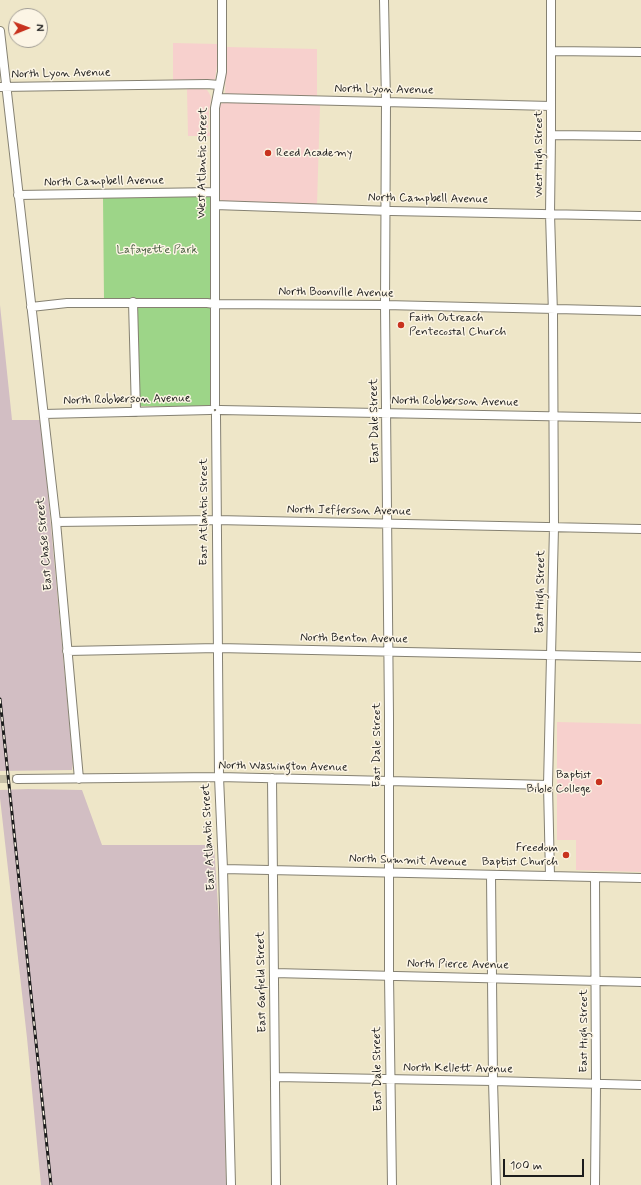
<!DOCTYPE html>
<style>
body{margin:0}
#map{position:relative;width:641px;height:1185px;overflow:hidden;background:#eee6c8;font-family:Mynerve,sans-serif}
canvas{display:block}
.north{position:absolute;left:8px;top:8px;width:40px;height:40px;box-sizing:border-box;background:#fcf5e5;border:1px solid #a29e95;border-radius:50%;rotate:89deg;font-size:11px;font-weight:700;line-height:16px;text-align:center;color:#1c1c1c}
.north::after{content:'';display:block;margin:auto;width:14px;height:18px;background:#c8321e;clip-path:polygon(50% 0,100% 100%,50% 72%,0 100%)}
.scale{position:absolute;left:503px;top:1159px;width:81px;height:18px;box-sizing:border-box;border:2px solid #1c1c1c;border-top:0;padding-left:5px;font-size:12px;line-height:14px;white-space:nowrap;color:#1c1c1c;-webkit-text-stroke:3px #fcf5e5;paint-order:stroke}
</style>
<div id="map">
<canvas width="641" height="1185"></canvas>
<div class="north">N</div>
<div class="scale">100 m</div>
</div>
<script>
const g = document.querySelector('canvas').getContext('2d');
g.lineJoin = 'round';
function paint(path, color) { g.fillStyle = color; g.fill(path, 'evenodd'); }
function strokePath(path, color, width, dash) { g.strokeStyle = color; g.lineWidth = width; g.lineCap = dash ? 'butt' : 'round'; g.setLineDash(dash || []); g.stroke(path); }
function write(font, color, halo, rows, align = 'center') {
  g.font = font + ' Mynerve,sans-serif'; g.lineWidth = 3; g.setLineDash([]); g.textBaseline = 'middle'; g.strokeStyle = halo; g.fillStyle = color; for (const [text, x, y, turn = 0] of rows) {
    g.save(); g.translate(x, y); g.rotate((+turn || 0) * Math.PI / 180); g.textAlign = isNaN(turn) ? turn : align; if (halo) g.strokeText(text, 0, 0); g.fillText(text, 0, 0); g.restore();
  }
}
const built = new Path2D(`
 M173,43L218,44V59L215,79L213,80H173Z
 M226,47L317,49V97L320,106L317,204L223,201L219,199V105L225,102Z
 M187,89H203L207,90L209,93L211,97L210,106L209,110L208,131L210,133L211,136H188Z
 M557,722L641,724V872L576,870V840H557Z`);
const industrial = new Path2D(`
 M0,305L12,420H41L73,763L72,770L0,771Z
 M28,789L82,790L102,845H214L222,968L226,1185H41L27,1038L0,798V790Z`);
const green = new Path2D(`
 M209,196L210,197L211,404L210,406L205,407L139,406L137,302L136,299L134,298L104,299L103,198Z`);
const minorTunnel = new Path2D(`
 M0,779H17`);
const minor = new Path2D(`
 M384,0L386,102L385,305L389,716V976L392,1185
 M0,31L56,522L79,779
 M551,51L641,52
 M0,87L207,84L219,85
 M217,98L551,106
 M551,135L641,136
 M18,195L215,192
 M215,205L391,211L641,216
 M133,302L136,412
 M31,307L67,303H207L215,304L385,305L641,311
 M215,405V108L222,72V0
 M220,410L641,418
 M44,414L210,410
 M216,415L219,777L223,869L231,1185
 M56,522L216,520L641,529
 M67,651L218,648L641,657
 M272,778L276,1185
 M17,779L219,777L389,781L548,785
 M223,869L641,878
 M491,875L493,1081L496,1185
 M550,876L548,785L554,527L553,314L550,214L551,135V0
 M595,877L596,1084L595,1185
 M274,973L641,982
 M276,1077L493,1081L641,1085`);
const rail = new Path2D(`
 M0,699L51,1185`);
const markers = [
 [268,153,4,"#c8321e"],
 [401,325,4,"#c8321e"],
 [599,782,4,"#c8321e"],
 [566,855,4,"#c8321e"]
];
const streetNames = [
 ["North Lyon Avenue",61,74,-1],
 ["North Lyon Avenue",384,90,1],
 ["West High Street",539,154,-90],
 ["West Atlantic Street",203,163,-89],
 ["North Campbell Avenue",104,182,-1],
 ["North Campbell Avenue",428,199,1],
 ["North Boonville Avenue",336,293,1],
 ["North Robberson Avenue",127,400,-1],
 ["North Robberson Avenue",455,402,1],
 ["East Dale Street",375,421,-91],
 ["North Jefferson Avenue",349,511,1],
 ["East Atlantic Street",204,512,-90],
 ["East Chase Street",45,544,-95],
 ["East High Street",541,592,-89],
 ["North Benton Avenue",354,639,1],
 ["East Dale Street",377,745,-90],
 ["North Washington Avenue",283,767,1],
 ["East Atlantic Street",209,837,-93],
 ["North Summit Avenue",408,861,2],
 ["North Pierce Avenue",458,965,1],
 ["East Garfield Street",262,982,-91],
 ["East High Street",584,1031,-90],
 ["East Dale Street",378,1069,-91],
 ["North Kellett Avenue",458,1069,1]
];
const poiNames = [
 ["Reed Academy",276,153],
 ["Faith Outreach",409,318],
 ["Pentecostal Church",409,332],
 ["Baptist",591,775,"right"],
 ["Bible College",591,789,"right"],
 ["Freedom",558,848,"right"],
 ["Baptist Church",558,862,"right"]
];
const parkNames = [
 ["Lafayette Park",157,250]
];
paint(built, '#f7d0cd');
paint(industrial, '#d2bec3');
paint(green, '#9dd588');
strokePath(minorTunnel, '#c4bea6', 8, [8, 4]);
strokePath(minor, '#858172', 10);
strokePath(minor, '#fff', 8);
strokePath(rail, '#1c1c1c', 3);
strokePath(rail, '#fcf5e5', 1.5, [4.5]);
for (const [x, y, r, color] of markers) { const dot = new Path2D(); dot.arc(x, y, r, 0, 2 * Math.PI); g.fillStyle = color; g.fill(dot); strokePath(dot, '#fcf5e5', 1.5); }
write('12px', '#1c1c1c', '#fcf5e5', streetNames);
write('12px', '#1c1c1c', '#fcf5e5', poiNames, 'left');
write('12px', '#495d42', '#fcf5e5', parkNames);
</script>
